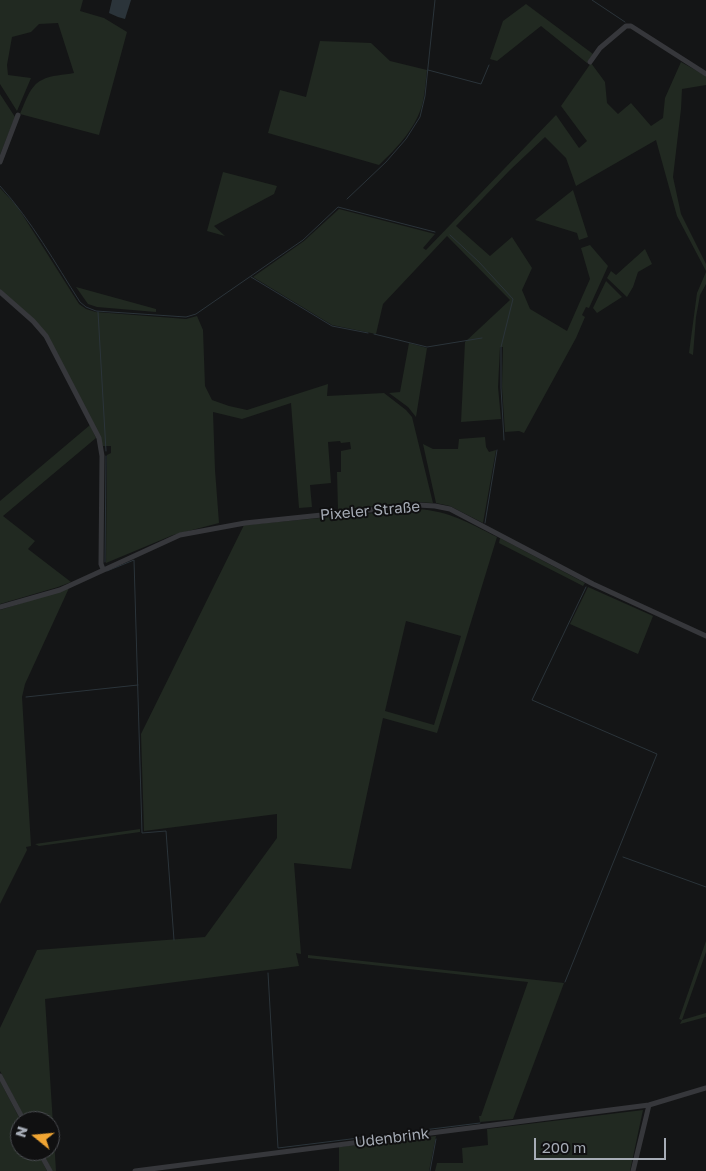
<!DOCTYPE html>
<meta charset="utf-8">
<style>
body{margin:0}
#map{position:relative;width:706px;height:1171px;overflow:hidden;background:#141516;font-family:"Golos Text",sans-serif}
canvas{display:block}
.north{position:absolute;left:10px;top:1111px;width:50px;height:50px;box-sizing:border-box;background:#101011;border:1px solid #4c4e53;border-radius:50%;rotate:287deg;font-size:14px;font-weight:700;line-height:20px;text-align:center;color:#a6acb6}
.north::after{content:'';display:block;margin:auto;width:18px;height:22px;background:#f0a533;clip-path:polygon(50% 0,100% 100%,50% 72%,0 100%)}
.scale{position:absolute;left:534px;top:1138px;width:132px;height:22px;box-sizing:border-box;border:2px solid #a6acb6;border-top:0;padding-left:6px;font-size:15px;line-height:18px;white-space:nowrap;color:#a6acb6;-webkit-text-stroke:4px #101011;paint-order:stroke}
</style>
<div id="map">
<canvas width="706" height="1171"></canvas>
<div class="north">N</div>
<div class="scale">200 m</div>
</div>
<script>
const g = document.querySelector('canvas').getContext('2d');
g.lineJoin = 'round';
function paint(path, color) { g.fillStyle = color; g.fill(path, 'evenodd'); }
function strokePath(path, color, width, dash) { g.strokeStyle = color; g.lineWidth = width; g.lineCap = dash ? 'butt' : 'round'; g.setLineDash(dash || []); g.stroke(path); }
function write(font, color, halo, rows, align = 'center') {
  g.font = font + ' "Golos Text",sans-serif'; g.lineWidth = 4; g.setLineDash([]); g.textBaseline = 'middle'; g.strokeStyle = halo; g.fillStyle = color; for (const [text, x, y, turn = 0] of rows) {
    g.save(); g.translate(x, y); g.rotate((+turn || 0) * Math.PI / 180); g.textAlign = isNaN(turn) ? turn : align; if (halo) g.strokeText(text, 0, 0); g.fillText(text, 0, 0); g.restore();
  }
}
const green = new Path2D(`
 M0,0H83L80,11L104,18L127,32L99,135L20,114C25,103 30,85 42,80C51,75 64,75 74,73L58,23L39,24L31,32L12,37L7,65L8,75L31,78L17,111L0,84Z
 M526,4L593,54L587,63L541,26L497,61L490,59L503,21Z
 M320,41L371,43L390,61L427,70C425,85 425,102 418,116C410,134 394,151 379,165L268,133L280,90L306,97Z
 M681,62L706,76V85L682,89L681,109L673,177L681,214L706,264V271L677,216L656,140L576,186L566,158L545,137L510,170L456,226L490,256L512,237L532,268L522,290L530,309L567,331L590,279L581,248L590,245L608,266L589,308L586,307L582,315L585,317L576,338L524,433L519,431L505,432L502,387L503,347H500L498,387L501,419L461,422L465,342L510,300L447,236L383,304L376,334L332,325L253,277L304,241L339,209L435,234L423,248L426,250L556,115L579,148L587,141L561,106L591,63L605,82L607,103L618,114L631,103L651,126L663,118L665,98Z
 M0,94L15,117L0,155Z
 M223,172L277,186L274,194L214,226L225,236L207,231Z
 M0,188L17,206L79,304L86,309L96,312L186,319L197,316L203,330L205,386L212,400L229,406L247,410L328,384L327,396L384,393L406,410L412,417L433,503L417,502L338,510L337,472H341V451L351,449L350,442L341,443L340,441L328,442L331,483L310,485L312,507L299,508L291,403L242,419L213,412L215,470L219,523L173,535L106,563L107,455L111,453V446H103L47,335L0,290Z
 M573,190L588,237L579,240L577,233L535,220Z
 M645,249L652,264L638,272L633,287L627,297L607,278L611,271L616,275Z
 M706,272V284L700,295L696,317L693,355L689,353L697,293Z
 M606,281L622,297L597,313L593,308Z
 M76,287L156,309V312L97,307L88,304Z
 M409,343L427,348L416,417L408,407L389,393L400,392Z
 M90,425L96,438L3,516L35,541L28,549L71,582L58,587L0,604V501Z
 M485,437L486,447L489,452L496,450L483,523L450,506L436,503L423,444L433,449H458L459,439Z
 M418,509C449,511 469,523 497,537L437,733L383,718L351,869L294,863L301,954L296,953L299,966L45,999L56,1171H52L42,1151H50V1121H26L0,1071V1028L37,950L205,937L277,838V814L144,831L141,734L244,525ZM406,621L461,636L434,725L385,711Z
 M500,538L585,583L583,586L499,543Z
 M588,587L653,616L638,654L570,624Z
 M69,588L25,684L22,697L31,846L26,847L27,850L0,904V610Z
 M140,829V832L39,846L35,844Z
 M706,941V952L682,1020L706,1013V1017L680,1024L682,1020L679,1019Z
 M308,955L564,983L513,1119L480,1122L479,1116H481L528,982L308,958Z
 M0,1081L21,1121L20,1151H37L47,1171H0Z
 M643,1110L630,1171H435L437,1163H463L462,1148L488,1145L487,1129Z
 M436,1136L429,1171H339V1147Z`);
const water = new Path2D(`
 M112,0H131L125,19L118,17L109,13Z`);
const stream = new Path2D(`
 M592,0L625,22
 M428,70L481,84L489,65
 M0,186C32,221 55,263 80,302L86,307L96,311L186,317L196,314L303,240L338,207L435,232
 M347,199L386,162L406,139L420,117L425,96L435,0
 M450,235L479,262L513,299L501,347V388L504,440
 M251,277L332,326L368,333
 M98,312L106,451
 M374,334L427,347L482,338
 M485,523L497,450
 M105,562L106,456
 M107,571L134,560L142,833L166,831L174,940
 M26,697L138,685
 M623,857L706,887
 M268,973L278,1148L480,1123
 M565,982L657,754L532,700L586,587
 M430,1171L436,1139`);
const minor = new Path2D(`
 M590,62L600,48L626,26H631L706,74
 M0,162L18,115
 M0,292L33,321L46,336L99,438L102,456L101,564L103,569
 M0,607L60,590L180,535L245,523L418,505L435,506L450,509L593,584L706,636
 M0,1076L24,1121
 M39,1151L50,1171
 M135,1171L649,1105L706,1088
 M633,1171L649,1105`);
const streetNames = [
 ["Pixeler Straße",370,511,-5],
 ["Udenbrink",392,1138,-7]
];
paint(green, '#212921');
paint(water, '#2b343a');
strokePath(stream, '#2b343a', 1);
strokePath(minor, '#36373b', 5);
write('15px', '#a6acb6', '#101011', streetNames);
</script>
